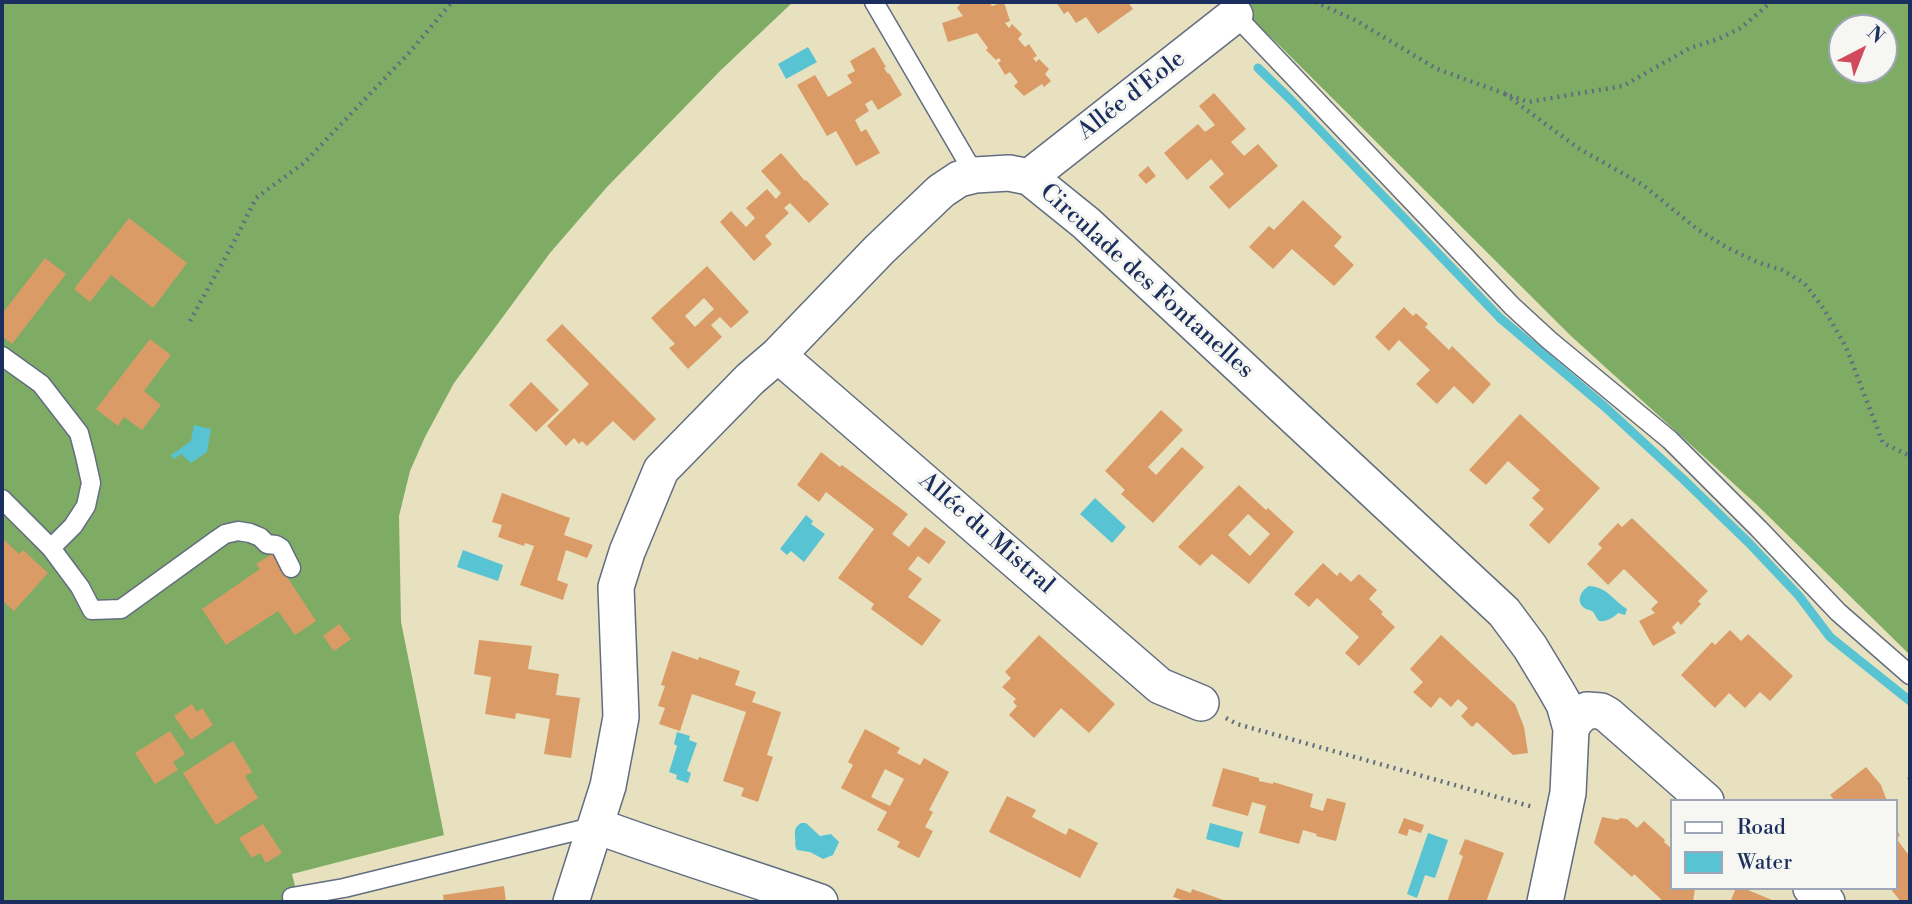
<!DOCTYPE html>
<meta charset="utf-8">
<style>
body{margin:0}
#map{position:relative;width:1912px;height:904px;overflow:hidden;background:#e7e1bf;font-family:"Libre Bodoni",serif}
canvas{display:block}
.frame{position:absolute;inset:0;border:4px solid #1b2f5e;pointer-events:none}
.legend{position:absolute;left:1670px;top:799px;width:228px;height:91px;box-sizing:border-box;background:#f6f6f2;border:2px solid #9ea6b7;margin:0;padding:9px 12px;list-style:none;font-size:21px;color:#1b2f5e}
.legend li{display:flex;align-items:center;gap:14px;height:35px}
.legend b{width:35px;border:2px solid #9ea6b7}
.north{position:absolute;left:1828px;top:14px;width:70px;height:70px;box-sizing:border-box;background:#f6f6f2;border:2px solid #9ea6b7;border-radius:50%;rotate:42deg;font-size:19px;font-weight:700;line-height:28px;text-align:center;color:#1b2f5e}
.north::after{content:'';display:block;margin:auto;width:24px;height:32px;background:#d1495b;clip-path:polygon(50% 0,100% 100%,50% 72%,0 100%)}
</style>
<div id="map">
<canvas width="1912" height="904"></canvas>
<div class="frame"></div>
<ul class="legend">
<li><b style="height:9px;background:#fff"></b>Road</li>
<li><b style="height:19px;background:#58c3d3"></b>Water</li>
</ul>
<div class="north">N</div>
</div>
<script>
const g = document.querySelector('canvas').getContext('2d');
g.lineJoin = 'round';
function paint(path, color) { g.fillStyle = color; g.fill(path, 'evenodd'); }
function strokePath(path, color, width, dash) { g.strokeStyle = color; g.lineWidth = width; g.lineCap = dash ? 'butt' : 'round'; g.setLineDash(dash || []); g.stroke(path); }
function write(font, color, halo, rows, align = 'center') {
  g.font = font + ' "Libre Bodoni",serif'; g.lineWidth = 6; g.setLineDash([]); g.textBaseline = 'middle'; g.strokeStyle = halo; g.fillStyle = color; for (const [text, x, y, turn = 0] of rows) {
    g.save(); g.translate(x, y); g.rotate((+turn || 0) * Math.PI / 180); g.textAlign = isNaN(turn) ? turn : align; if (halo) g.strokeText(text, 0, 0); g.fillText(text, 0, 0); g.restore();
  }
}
const forest = new Path2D(`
 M2,2H793L721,70L607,187L550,253L454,383L425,437L410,471L399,516L401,622L444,835L292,874L299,902H2Z
 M1233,2H1910V655L1756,504L1571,336L1279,45ZM1842,28H1884V70H1842Z`);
const water = new Path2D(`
 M808,47L817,62L786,79L778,64Z
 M194,425L211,429L207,452L191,463L181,454L174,459L171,455L191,441Z
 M1095,498L1126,527L1112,543L1080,514Z
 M806,515L813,521L811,524L825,534L804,562L791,551L787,555L780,549Z
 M463,550L503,565L498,581L457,567Z
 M1589,586C1607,587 1613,600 1627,609L1625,615L1618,613C1613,618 1606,622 1599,621C1596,618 1595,613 1592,611C1591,610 1588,610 1586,609C1575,603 1580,591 1589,586Z
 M677,732L690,736L689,740L697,743L687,771L691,773L688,783L676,779L677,775L669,772L677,746L674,744Z
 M801,823H806L820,836L831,834L839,842L833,855L823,859L810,852L797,850C794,845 796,843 795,837C795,830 794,828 801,823Z
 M1210,823L1243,832L1239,848L1206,839Z
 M1428,833L1448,840L1435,878L1425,875L1417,898L1407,894Z`);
const stream = new Path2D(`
 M1258,68L1291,100L1500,318L1605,407L1683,479L1750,544L1799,596L1830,637L1910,701`);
const building = new Path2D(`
 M962,2H989L992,6L1004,2L1010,21L1005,23L1009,28L1012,24L1022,34L1018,39L1025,47L1029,44L1037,56L1033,58L1036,62L1039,59L1049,69L1045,74L1051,81L1044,87L1042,84L1024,96L1014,86L1018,82L1010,72L1005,75L998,63L1001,61L999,58L996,60L986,50L988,48L977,33L948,42L942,23L963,16L957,8Z
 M1056,2H1128L1133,9L1098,34L1086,17L1076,23L1068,11L1064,14Z
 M874,47L886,67L884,68L888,74L889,73L902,95L878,110L872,100L865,104L869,111L855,120L861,132L866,129L880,153L856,166L836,131L827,136L797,85L815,75L828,97L852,83L847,75L855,71L850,61Z
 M1214,93L1246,129L1231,142L1244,156L1258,144L1278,166L1229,209L1209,187L1224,174L1211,159L1187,180L1164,153L1198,124L1205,132L1215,125L1199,106Z
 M781,153L805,181L806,180L829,204L809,223L790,203L784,208L789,213L765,236L772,244L754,261L720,222L731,211L746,227L755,218L746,208L767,189L776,199L781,193L761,171Z
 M1148,166L1156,176L1146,184L1138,175Z
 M1303,200L1342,237L1334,246L1354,265L1334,286L1292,249L1273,269L1249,247L1269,226L1274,230Z
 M129,218L187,263L153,308L111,275L90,302L74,289Z
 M45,258L66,274L12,344L2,336V314Z
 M707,266L749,312L731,328L720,317L711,325L722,337L688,369L669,348L675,344L651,318ZM704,298L714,309L695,327L685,316Z
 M1404,307L1413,316L1416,313L1428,324L1425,327L1449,350L1452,346L1491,384L1473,404L1454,386L1437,404L1416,384L1430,370L1399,340L1389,351L1375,337Z
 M562,324L656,419L634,441L613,421L587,446L582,441L579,444L574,438L566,446L547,426L589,384L546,340Z
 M150,339L171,355L144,391L161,405L142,430L124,417L118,426L96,409Z
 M531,382L559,410L536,432L509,405Z
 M1161,410L1183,430L1148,467L1156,475L1182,447L1204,467L1153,523L1121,494L1125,490L1105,471Z
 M1520,414L1600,488L1549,544L1529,525L1544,509L1532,498L1540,490L1508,461L1486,485L1469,470Z
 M821,452L840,467L842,465L908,514L892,534L909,547L925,527L946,542L929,564L918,556L908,569L922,579L908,597L941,620L922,646L871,609L874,604L838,578L874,529L826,492L819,502L797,485Z
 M1239,485L1266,510L1268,508L1294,532L1249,584L1212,554L1200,566L1178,547ZM1248,514L1270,534L1250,556L1228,535Z
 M502,493L570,518L564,535L593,545L587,558L566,550L557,580L568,584L563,600L520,585L534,546L525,543L524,546L498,537L502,525L492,522Z
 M1632,518L1708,591L1698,601L1701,604L1681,625L1678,621L1672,627L1676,633L1653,646L1639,621L1655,613L1651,609L1658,602L1624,569L1608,585L1587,564L1602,548L1598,544L1618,523L1622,527Z
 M2,538L19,554L23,550L48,573L14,611L2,600Z
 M272,554L316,621L295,635L278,611L226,645L202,609L260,569L256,564Z
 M1323,563L1337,576L1340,572L1351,582L1359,574L1377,590L1369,599L1383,612L1381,614L1395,627L1359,666L1345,653L1359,637L1317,598L1309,607L1294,594Z
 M339,624L351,639L334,651L323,636Z
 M1730,630L1741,641L1748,634L1793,676L1770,701L1760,692L1745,708L1729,693L1715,708L1681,675L1712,642L1715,645Z
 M1039,635L1115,704L1089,733L1061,708L1034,738L1009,715L1017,706L1013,702L1016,699L1002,687L1011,678L1005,672Z
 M1441,635L1515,704L1524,727L1528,753L1513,755L1477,722L1472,727L1461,716L1468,708L1458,699L1451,707L1440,697L1431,708L1413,692L1423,682L1410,669Z
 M479,640L532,646L528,669L559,674L556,695L580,698L571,758L544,754L550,719L516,713L515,719L485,714L491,677L474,674Z
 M672,651L698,660L699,657L740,671L735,685L756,692L752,702L781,712L767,755L773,757L758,802L741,796L744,788L723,781L746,712L692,694L680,731L659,724L665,708L658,706L665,686L661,685Z
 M192,704L197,712L202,708L213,725L191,740L174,716Z
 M865,729L900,748L897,753L920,765L924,758L949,772L929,810L933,812L925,827L933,831L919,858L897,847L900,842L877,830L887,812L841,788L853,765L848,762ZM885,769L904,779L890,806L871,797Z
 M170,731L185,754L173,762L178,770L155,784L135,753Z
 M233,741L252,772L245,776L258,798L216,825L183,773Z
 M1866,767L1881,785L1887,801H1835L1830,795Z
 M1223,768L1259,778V781L1273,784V782L1313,794L1310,807L1323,811L1327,798L1346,803L1336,841L1316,836L1317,834L1303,830L1299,844L1259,833L1266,806L1252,802L1248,816L1212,806Z
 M1007,796L1036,810L1032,817L1066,835L1069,828L1098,843L1080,878L989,832Z
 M1602,817L1618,820L1620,818L1627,819L1637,828L1644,821L1665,840L1664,842L1672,849V888H1695L1693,902H1664L1634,874L1632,877L1594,843Z
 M1404,818L1424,825L1421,833L1409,829L1407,836L1398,833Z
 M263,824L282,853L266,863L260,853L252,858L239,838Z
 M1896,827L1900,836L1896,838L1910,857V899L1907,902H1901L1890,888H1896Z
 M1465,839L1504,853L1486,902H1447L1463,856L1459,854Z
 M504,886L506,902H444L443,895Z
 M1177,888L1191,893L1192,889L1229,902H1188L1173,897Z
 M1736,888H1743L1777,902H1730Z`);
const path = new Path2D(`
 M1315,2L1355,20L1437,69L1528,102L1623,86L1690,48L1718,39L1741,28L1771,2
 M1505,94L1578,148L1643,185L1697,229L1726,247L1757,262L1782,270L1804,283L1824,309L1846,347L1883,443L1910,456
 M190,321L235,240L256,198L304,163L409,53L452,2
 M1226,718L1237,724L1533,807
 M1910,779L1908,780L1910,785`);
const service = new Path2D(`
 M874,2L975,175
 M1235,15L1512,306L1549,340L1670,440L1759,529L1838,612L1910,675
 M2,356L41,384L79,433L85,456L91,483L86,506L73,526L51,548L2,499
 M51,548L80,587L92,610L121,609L215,541L225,534L238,531L250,533L260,537L267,544L276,545L281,548L291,568
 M292,897L344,888L596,826`);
const minor = new Path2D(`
 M1029,177L1235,15
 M778,355L1160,686L1201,703
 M1571,729L1576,720L1587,710L1601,711L1608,715L1706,801
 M597,826C670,853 746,876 820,902
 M1811,888L1827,902
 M571,902L608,786L621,717L616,587L627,552L661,470L750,379L778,355L879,250L941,191L959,179L975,175L1009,173L1029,177L1086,223L1504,612L1530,647L1556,690L1564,704L1571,729L1568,793L1545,902`);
const streetNames = [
 ["Allée d'Eole",1132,96,-38],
 ["Circulade des Fontanelles",1146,282,42],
 ["Allée du Mistral",986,534,41]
];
paint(forest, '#7fac65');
paint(water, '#58c3d3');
strokePath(stream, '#58c3d3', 9);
paint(building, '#db9b66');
strokePath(service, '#626d80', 21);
strokePath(minor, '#626d80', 38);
strokePath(path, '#626d80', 4.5, [2, 5]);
strokePath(service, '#fff', 18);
strokePath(minor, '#fff', 35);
write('24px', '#1b2f5e', '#f6f6f2', streetNames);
</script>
